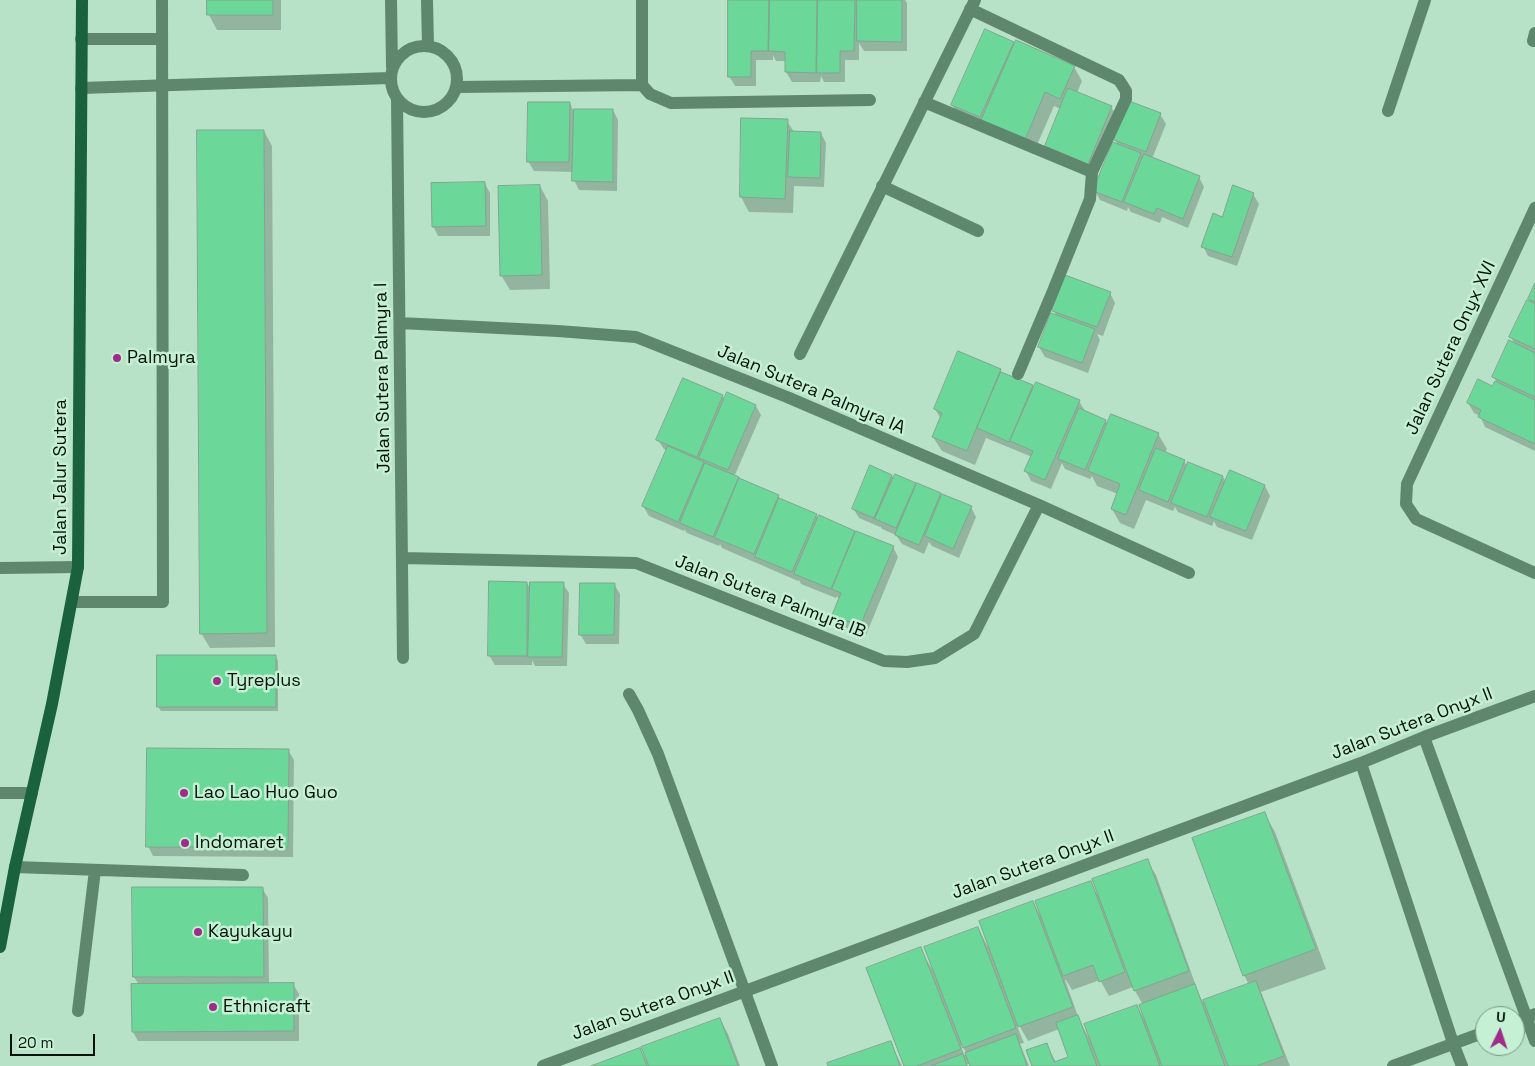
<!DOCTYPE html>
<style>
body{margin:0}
#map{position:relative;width:1535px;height:1066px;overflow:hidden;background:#b8e2c7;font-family:"Space Grotesk",sans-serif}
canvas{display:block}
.north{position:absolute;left:1475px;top:1006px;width:50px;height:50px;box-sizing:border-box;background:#c5f0d4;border:1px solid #789783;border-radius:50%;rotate:4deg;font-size:14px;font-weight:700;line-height:20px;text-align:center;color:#04120a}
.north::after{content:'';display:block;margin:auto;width:18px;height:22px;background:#9e2c88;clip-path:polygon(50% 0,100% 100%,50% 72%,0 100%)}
.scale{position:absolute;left:10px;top:1034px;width:85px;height:22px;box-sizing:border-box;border:2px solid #04120a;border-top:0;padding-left:6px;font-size:15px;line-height:18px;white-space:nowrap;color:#04120a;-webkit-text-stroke:4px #c5f0d4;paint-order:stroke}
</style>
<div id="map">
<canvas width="1535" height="1066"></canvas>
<div class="north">U</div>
<div class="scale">20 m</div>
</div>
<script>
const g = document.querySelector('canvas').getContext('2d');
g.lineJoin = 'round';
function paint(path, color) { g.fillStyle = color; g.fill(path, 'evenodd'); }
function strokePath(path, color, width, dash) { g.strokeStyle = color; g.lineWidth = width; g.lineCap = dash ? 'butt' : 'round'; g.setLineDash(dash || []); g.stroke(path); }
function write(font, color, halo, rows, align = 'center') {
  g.font = font + ' "Space Grotesk",sans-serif'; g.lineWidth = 5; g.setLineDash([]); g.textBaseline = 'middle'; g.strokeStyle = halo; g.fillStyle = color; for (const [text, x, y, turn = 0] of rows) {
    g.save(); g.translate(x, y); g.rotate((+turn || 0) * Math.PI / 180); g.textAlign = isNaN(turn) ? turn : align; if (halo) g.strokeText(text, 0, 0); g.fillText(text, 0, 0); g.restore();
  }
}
const shadow = new Path2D(`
 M209,0H281V30H217L209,15Z
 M730,0H905L907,3V51H864L859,43V60H845V82H824L821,76L820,82H792L786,72V61H776L773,55V60H756V86H735L729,76Z
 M1013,43L1015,46L1074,67L1082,81L1077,93L1111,107L1117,116L1094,173L1052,156L1061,109L1054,106L1033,154L958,114L952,105Z
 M570,103L573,110H613L618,120L617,191L579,190L574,180V172L534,171L528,161Z
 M1160,114L1166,124L1152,159L1199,177L1204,187L1188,228L1162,217L1160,223L1131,212L1128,207L1127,211L1100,200L1095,191L1118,145L1115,140Z
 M787,121L794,132L821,133L826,143L824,187L794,186L793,213L749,212L741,197Z
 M264,131L272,146L275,647L210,648L201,633Z
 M485,184L490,193V236H438L433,226Z
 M540,186L548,201L550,289L510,290L501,275Z
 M1253,194L1259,204L1237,266L1208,256L1203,246L1222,218Z
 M1535,286V451L1485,427L1480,416L1474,413L1468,403L1498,384L1493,376L1515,345L1511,337L1532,305L1529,299Z
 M1110,293L1115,303L1103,336L1097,334L1100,340L1088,373L1045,357L1039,347L1057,316L1054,311Z
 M1000,370L1002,373L1032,386L1034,389L1079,401L1085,411L1105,420L1108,424L1158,434L1167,449L1165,453L1184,461L1187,466L1223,477L1226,482L1265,486L1270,496L1252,540L1217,527L1214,521L1212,526L1178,512L1175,507L1173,511L1146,500L1134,529L1120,523L1112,509L1118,494L1097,486L1092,476L1090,479L1065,469L1062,463L1051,489L1031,481L1026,471L1032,457L986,438L975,465L942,451L933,437L941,419L935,409Z
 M723,396L725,400L756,406L761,415L734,477L739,482L778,496L781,500L816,515L818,519L855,532L856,534L893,547L898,557L866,635L839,625L833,615L839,599L837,596L836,598L801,584L799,580L798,581L722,548L720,544L719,546L687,533L684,529V531L649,516L643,506L667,451L664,449L658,440Z
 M892,476L894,479L915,484L917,487L940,494L942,497L971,507L976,517L959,558L932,546L929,542L924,554L902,544L896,535L882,529L880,526V527L859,518L853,508Z
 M527,583L531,590L563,584L569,593L567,666H535L532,660V665H495L489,655Z
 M614,584L620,594L619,644H586L580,634Z
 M276,657L278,661V711H161L158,706Z
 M288,750L294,760L293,857L153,856L148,846Z
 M1264,813L1275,832L1326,969L1261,992L1290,1066H1034L1046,1044L1056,1062L1070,1058L1059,1029L1028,1041L1019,1025L1017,1026L1024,1043L1020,1044L1029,1066H971L969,1064H967L968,1066H905L920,949L932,969L978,928L988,947L1033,902L1039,913L1091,882L1097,894L1147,861L1156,875L1196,986H1194L1203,1002L1249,985L1244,975ZM1065,980H1066L1072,990L1100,980L1109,996L1133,987L1143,1005L1145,1020L1137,1006L1088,1036L1080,1022ZM961,1045H962L967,1054L964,1055Z
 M262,888L268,898L269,984H293L299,994V1041H138L133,1032L139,985L134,977Z
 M720,1019L728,1034L740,1066H594L640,1049L646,1060Z
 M890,1042L902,1066H829Z`);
const building = new Path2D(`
 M207,0H273V15H207Z
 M728,0H769L768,51H751V77H728Z
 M770,0H817L816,73L785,72V52L769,51Z
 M818,0H855L854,51H840V73H817Z
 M857,0H902V42L857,41Z
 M985,29L1014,42L980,117L951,105Z
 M1016,40L1075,66L1060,99L1045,92L1025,140L981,121Z
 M1068,88L1112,106L1088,164L1045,146Z
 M1129,101L1161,113L1146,152L1114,140Z
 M528,102H570L569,162H527Z
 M574,109H613V182L572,181Z
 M741,118L788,119L785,199L740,197Z
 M197,130H264L267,633L200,634Z
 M790,131L821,132L820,178L788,177Z
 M1113,142L1141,153L1122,202L1093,191Z
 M1144,154L1200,176L1183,219L1157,208L1154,214L1124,202Z
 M485,182L486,226L432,227L431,183Z
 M540,185L542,275L500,276L498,186Z
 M1233,185L1254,193L1232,257L1201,247L1213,213L1222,217Z
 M1065,275L1111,292L1097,327L1052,311Z
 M1535,283V302L1528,299Z
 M1527,300L1535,304V349L1509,337Z
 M1051,313L1095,329L1082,363L1038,347Z
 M1509,340L1535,353V397L1492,377Z
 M958,351L1001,369L967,451L932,437L942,413L934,409Z
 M1001,372L1033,385L1009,442L977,428Z
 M683,378L723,395L697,457L656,440Z
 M1478,379L1492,386L1495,381L1535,400V444L1478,417L1481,410L1467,403Z
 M1036,382L1080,400L1045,480L1024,471L1033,451L1010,441Z
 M727,392L756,405L728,470L699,458Z
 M1079,408L1106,420L1085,470L1058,459Z
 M1111,414L1159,433L1126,515L1111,509L1120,484L1088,471Z
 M668,446L704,462L678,522L642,506Z
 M1156,448L1185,460L1168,502L1139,490Z
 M1188,462L1223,476L1207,517L1171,503Z
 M705,463L739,477L713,537L680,523Z
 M870,465L892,475L874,518L852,509Z
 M1230,470L1265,485L1246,531L1210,517Z
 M895,474L916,483L896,528L875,519Z
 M739,478L779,495L754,554L715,538Z
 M917,483L941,493L919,545L895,535Z
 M942,494L972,506L953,549L925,536Z
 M779,498L817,514L792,572L755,557Z
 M819,515L855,531L831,589L794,574Z
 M856,531L894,546L860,626L832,615L841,593L832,589Z
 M489,581L527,582V656H488Z
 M530,582H564L562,657H528Z
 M580,583H615L614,635H579Z
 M157,655H276V707H157Z
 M147,748L289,749L288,847H146Z
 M1265,812L1316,949L1243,976L1192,838Z
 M1148,859L1189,971L1134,991L1092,879Z
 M1091,881L1125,972L1099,982L1093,965L1063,976L1035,901Z
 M132,887H263L264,977H133Z
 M1033,901L1073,1007L1018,1027L979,921Z
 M978,927L1016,1028L963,1048L924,947Z
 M921,947L961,1049L917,1066H904L866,968Z
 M1256,981L1284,1056L1256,1066H1228L1203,1000Z
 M294,983V1031L132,1032L131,984Z
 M1195,984L1225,1066H1162L1139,1005Z
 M1137,1005L1160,1066H1100L1084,1024Z
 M1078,1015L1097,1066H1032L1026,1050L1047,1043L1054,1062L1068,1057L1056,1023Z
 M720,1018L738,1066H649L641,1047Z
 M1016,1034L1027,1066H970L965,1053Z
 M891,1041L900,1066H828L827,1063Z
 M640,1048L647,1066H591Z
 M963,1054L967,1066H931Z`);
const service = new Path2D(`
 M81,39H162
 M0,568L78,567
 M72,602H163L162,0
 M0,793H32
 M15,867L243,875
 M78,1011L95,870`);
const minor = new Path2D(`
 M391,0L392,67
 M427,0L428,46
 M970,9L1119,80L1126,91V99L1092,172
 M1533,41L1535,33
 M391 79a33 33 0 1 1 66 0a33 33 0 1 1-66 0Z
 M642,85V0
 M456,87L642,85L650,94L671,103L870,100
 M81,88L390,78
 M397,99L403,658
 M924,102L1092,172L1090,199L1053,291L1018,374
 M1388,111L1425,0
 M882,186L978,231
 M1535,208L1407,484L1406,504L1416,519L1535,573
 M400,323L558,331L636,337L787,397L1039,505L1189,573
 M800,354L975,0
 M402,558L636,563L884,661L907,662L935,658L974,634L1039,505
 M629,694L638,710L658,754L772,1066
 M1424,737L1535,1041
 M1361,763L1453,1043L1462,1066
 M1515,1022L1535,1014
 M543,1066L1361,763L1424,737L1535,696
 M1393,1066L1485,1032`);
const secondary = new Path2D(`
 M0,947L15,867L52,704L78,567L82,0`);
const markers = [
 [117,358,5,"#9e2c88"],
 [217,681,5,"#9e2c88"],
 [184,793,5,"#9e2c88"],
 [185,843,5,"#9e2c88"],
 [198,932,5,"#9e2c88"],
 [213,1007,5,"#9e2c88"]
];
const streetNames = [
 ["Jalan Sutera Onyx XVI",1451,348,-65],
 ["Jalan Sutera Palmyra I",383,378,-91],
 ["Jalan Sutera Palmyra IA",811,390,23],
 ["Jalan Jalur Sutera",61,477,-90],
 ["Jalan Sutera Palmyra IB",770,597,21],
 ["Jalan Sutera Onyx II",1412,724,-21],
 ["Jalan Sutera Onyx II",1033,865,-20],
 ["Jalan Sutera Onyx II",653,1006,-20]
];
const poiNames = [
 ["Palmyra",127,358],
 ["Tyreplus",227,681],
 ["Lao Lao Huo Guo",194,793],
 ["Indomaret",195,843],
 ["Kayukayu",208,932],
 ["Ethnicraft",223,1007]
];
paint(shadow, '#0003');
paint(building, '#6bd89a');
strokePath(building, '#7ea68c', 1);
strokePath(service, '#5e876e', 12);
strokePath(minor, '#5e876e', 12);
strokePath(secondary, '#1a613d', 12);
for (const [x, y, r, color] of markers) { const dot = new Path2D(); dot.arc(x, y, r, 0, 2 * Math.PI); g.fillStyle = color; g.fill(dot); strokePath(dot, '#c5f0d4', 2); }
write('18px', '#04120a', '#c5f0d4', streetNames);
write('18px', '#04120a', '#c5f0d4', poiNames, 'left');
</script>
